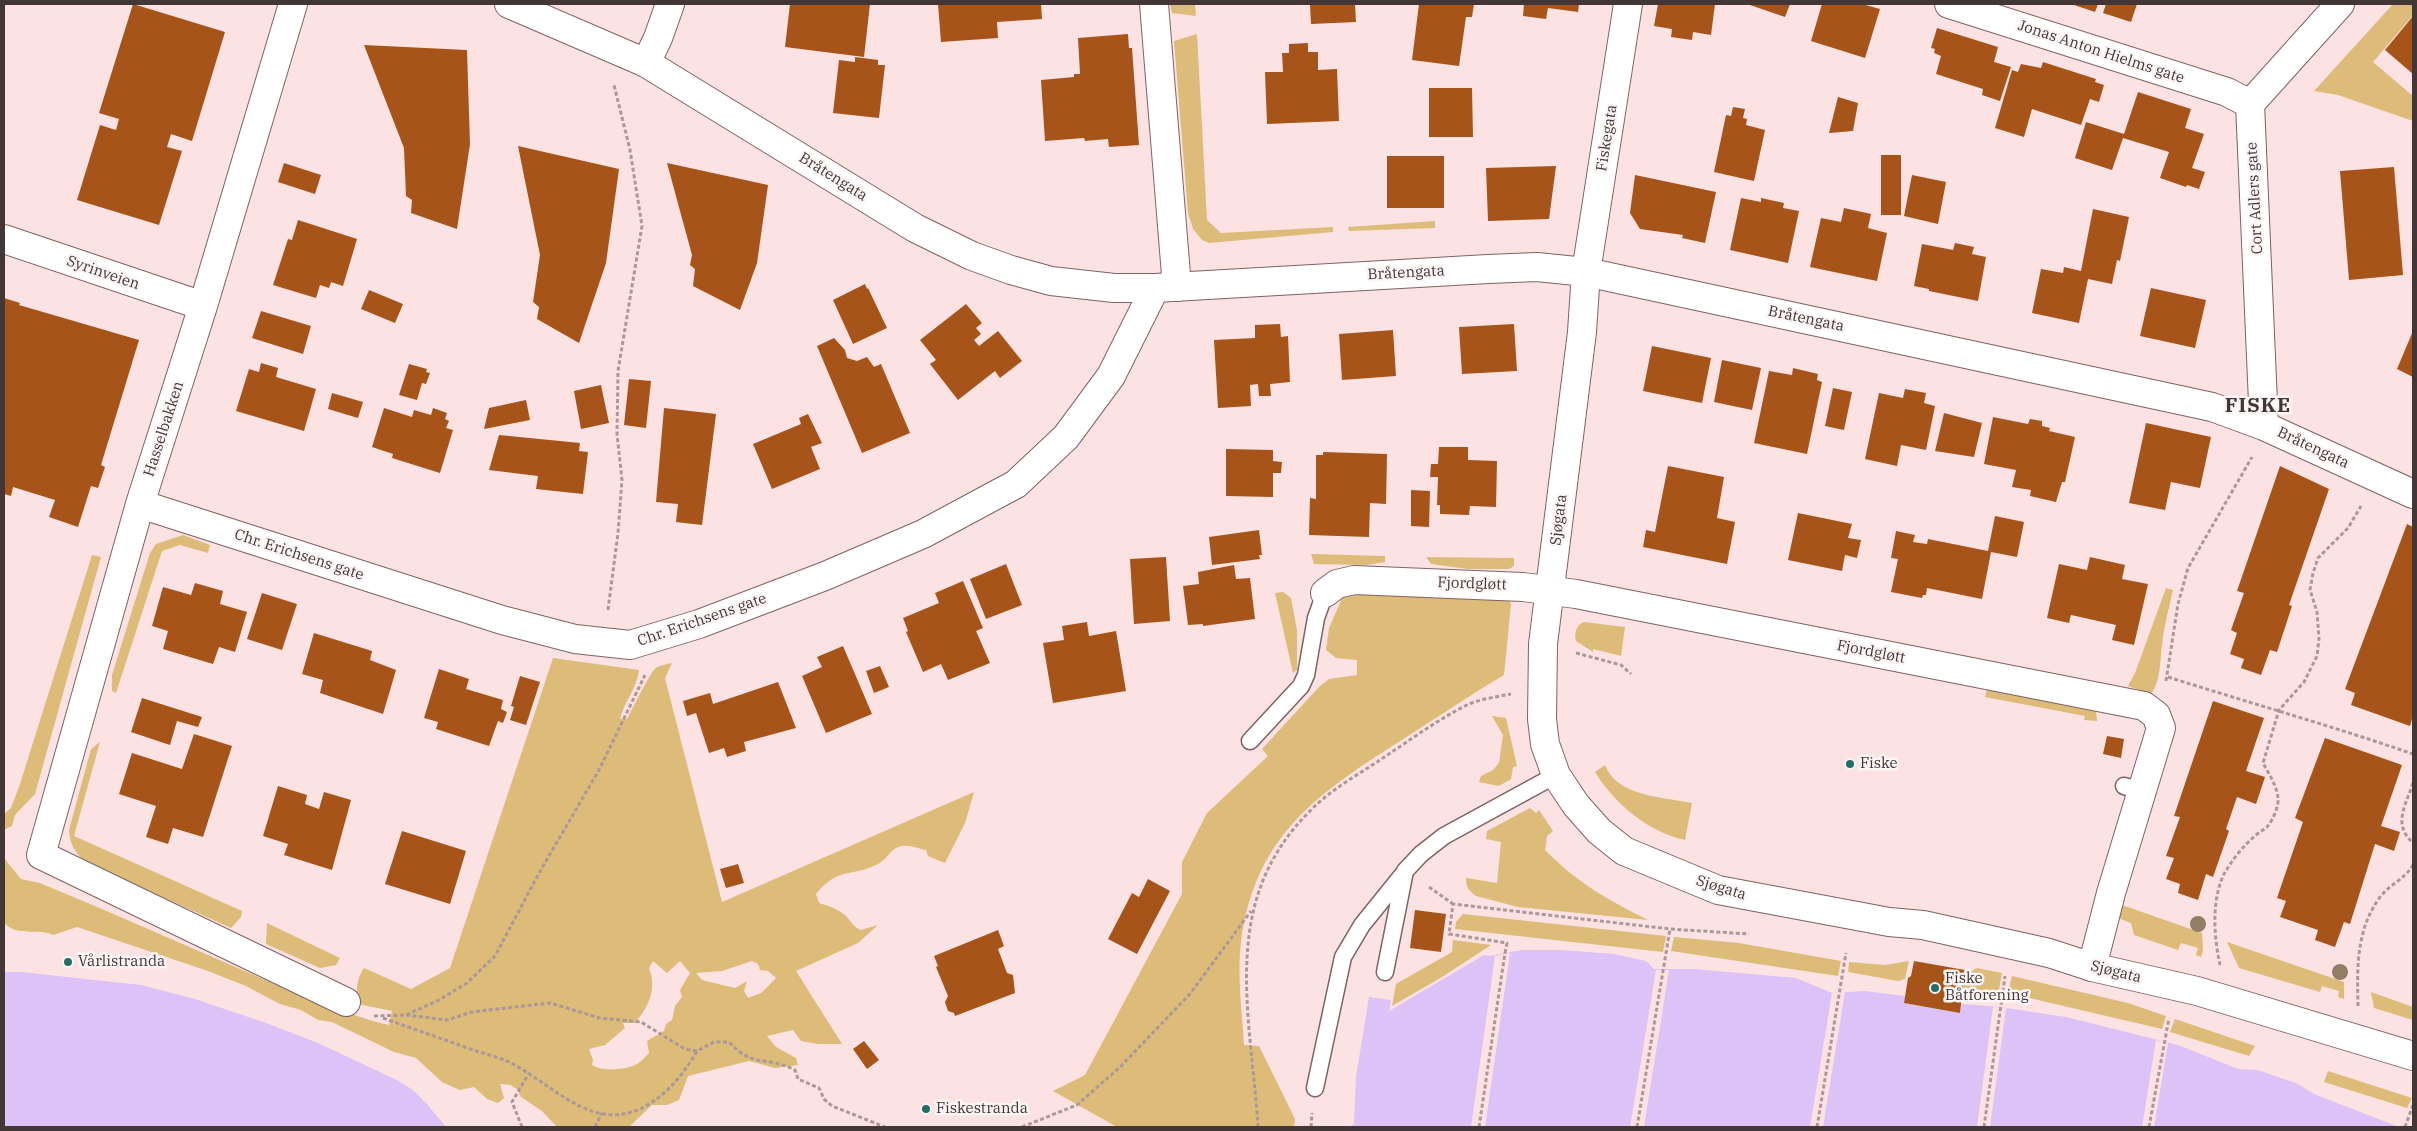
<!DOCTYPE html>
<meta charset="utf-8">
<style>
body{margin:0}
#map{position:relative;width:2417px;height:1131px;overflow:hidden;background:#fde2e3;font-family:"IBM Plex Serif",serif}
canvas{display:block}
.frame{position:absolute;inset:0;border:5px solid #433637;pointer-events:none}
</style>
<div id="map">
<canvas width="2417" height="1131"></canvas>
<div class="frame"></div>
</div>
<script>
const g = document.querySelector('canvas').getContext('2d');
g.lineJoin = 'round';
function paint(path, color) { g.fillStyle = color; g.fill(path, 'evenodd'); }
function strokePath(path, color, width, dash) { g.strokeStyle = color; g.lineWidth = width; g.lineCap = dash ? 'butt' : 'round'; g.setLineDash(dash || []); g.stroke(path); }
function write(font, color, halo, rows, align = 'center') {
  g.font = font + ' "IBM Plex Serif",serif'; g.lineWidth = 5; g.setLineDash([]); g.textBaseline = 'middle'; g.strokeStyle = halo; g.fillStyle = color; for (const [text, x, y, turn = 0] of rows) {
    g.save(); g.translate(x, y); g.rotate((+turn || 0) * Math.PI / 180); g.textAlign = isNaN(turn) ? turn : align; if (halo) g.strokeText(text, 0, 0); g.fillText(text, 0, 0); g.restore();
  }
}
const green = new Path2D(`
 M1170,4H1195L1196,16L1172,13Z
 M2393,4H2413V15L2373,62L2413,96V121L2338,95L2314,91Z
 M1197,34L1207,220L1221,233L1333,227V232L1209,243L1202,240L1193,229L1188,213L1174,41Z
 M1435,221V228L1349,231L1348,227Z
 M183,535L210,545L208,553L180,545L162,551L116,693L112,691V675L150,553L156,544Z
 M1311,554L1385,556V562L1367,565L1314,564Z
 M92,555L101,557L35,794L15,815L12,826L4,830V814L11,808L20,784Z
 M1426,557L1514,558V566L1509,569H1468L1431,564Z
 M2166,588L2173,590C2169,608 2164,626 2162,645C2160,660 2161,681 2151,694L2128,686L2135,673Z
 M1360,590L1507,596L1511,604L1504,675C1470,695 1438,717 1405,738C1320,792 1255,834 1241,942C1237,976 1242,1011 1244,1045L1259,1046L1295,1119L1294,1127H1117L1053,1091L1085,1075L1182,894V862L1207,813L1268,756L1262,749L1319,687L1329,679L1357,675V660L1336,658L1326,650L1329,628L1343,596Z
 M1283,592L1291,598L1297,630V670L1293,673L1275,593Z
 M1584,622L1625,627L1621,656L1593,649V652L1576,641C1574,633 1576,625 1584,622Z
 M553,658L639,670C637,688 624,702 620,719H627C632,710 651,670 657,667C661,665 668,664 672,663L665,678L722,902L974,792L965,823L945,863L928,856L926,850C920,849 910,845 903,846C891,847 888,859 878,864C852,878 840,865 816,894L819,903C829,906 838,909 846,916C852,922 853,927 861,930L878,925L858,943L796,971L842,1044H818L801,1041L793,1030L767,1036L776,1047L796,1058L798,1065L775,1068L749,1061L688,1076L679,1100L667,1105H652L629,1127H557L542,1111L521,1097L517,1089L510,1085L500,1084L504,1098L498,1103L487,1099L474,1087L460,1090L442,1082L416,1058L394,1052L332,1022L318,1020L301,1010L280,1004L246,986L208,971L77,927L53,935C37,927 19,938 4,923V858L21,879L40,883L102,909L316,1002C340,1009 364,1020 389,1025L392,1011L358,1004C356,990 356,980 364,968L411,989L450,968ZM653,961L667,973L680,961L690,973L680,990L682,997L675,1006L672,1020L666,1024L664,1031L647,1041L649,1053C646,1056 642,1061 637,1064C626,1070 603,1072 592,1065L593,1060L589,1049L605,1045L625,1028L623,1023H635C649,1006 657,989 649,968ZM752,961L758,964L760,970L768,971L776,978L761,993L748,998L744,991L747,981L735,988L702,980L696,973L722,971Z
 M1987,689L2096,711L2097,721L2084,720L2085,716L1985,697Z
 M1492,716L1506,718L1517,766L1513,767L1511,779L1499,786L1479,782L1481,776L1493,770L1499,763L1503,735Z
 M100,742L74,836L242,911L241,917L231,928L83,861C74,849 70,845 69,830L91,749Z
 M1605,765C1617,797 1664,797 1692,803L1685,840C1648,832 1614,803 1595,772Z
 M1530,808L1536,813L1539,810L1553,831L1547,836L1545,850C1578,883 1606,899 1648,920L1518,907L1476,896C1468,890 1466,887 1466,878L1497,883L1501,842L1486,839L1487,831Z
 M2122,905L2202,933L2203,950L2201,957L2196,955L2198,948L2181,943L2178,950L2134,935L2131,923L2118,918Z
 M1463,914L1666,936L1663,952L1455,929L1456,922Z
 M267,923L340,958L336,965L320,968L266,944Z
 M1674,937L1739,943L1841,961L1838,976L1671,951Z
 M1453,940L1491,945L1442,977L1392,1006L1396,984L1452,952Z
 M2227,942L2344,982V999L2338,997L2339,991L2322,986L2320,992L2239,968Z
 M1909,961L1905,979L1898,981L1848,972L1849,962L1885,965Z
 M1977,968L2002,973L1998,996L1974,992L1967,998L1962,986L1965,970L1972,971Z
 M2012,976L2128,1003L2166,1016L2162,1029L2008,993Z
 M2371,992L2413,1007V1020L2374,1008Z
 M2175,1019L2255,1046L2249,1056L2170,1032Z
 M2328,1071L2412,1098L2407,1108L2324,1082Z`);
const water = new Path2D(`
 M1522,950H1561L1614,954L1646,961L1654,969H1694L1796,978L1832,993L1864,991L1905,996L1904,1003L1960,1013L1962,1004L2000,1007L2066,1017L2178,1045L2238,1069L2258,1070L2275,1076L2296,1083L2314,1094L2399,1127H1349L1354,1124L1356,1077L1369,997L1391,1000L1389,1011L1484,955L1490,956Z
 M4,972H21L141,985L195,999L266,1023L318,1043L397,1080L413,1090L426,1103L446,1127H4Z`);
const pier = new Path2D(`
 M1510,953L1485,1127H1471L1495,956Z
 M1656,970H1669L1644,1127H1630Z
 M1845,992L1823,1127H1810L1832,993Z
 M1993,1007L2006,1008L1990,1127H1977Z
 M2156,1040L2168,1043L2154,1127H2142Z`);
const building = new Path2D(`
 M133,4L225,32L192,141L171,134L167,147L182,151L159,225L77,200L100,125L116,130L119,119L99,113Z
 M790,4H870L864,57L785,47Z
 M938,4H1041L1042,19L997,22L998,38L941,42Z
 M1310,4H1355L1356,22L1311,24Z
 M1419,4H1474L1472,17H1466L1459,66L1412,60Z
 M1524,4H1579L1578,12L1548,8L1546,19L1523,16Z
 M1658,4H1715L1711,35L1693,32L1692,40L1671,37L1672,29L1654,26Z
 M1747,4H1790L1785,17Z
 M1822,4H1862L1880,9L1865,58L1811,41Z
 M2071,4H2098L2095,12Z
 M2106,4H2137L2131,22L2103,13Z
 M2413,16V74L2385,50Z
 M1937,28L1998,47L1994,62L2011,67L2000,101L1982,95L1983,89L1936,74L1941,56L1934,53L1935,49L1931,48Z
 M1128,34L1129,48H1132L1139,145L1109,147L1108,139L1085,141L1084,138L1045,141L1041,80L1074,77V74H1080L1078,38Z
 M1308,43V52H1318V70L1337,69L1339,121L1267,124L1265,72H1283L1282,53H1289V44Z
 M364,45L467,50L470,144L457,229L411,213L412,200L406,196L404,148Z
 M855,57L878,60V65H885L879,118L833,113L839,60L855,62Z
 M2043,62L2096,79L2095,82L2104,85L2099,102L2090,99L2081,125L2032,109L2024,137L1995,128L2012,70L2018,72L2021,64L2041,68Z
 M1429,88H1472L1473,137H1429Z
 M2138,92L2191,109L2185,128L2204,134L2192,168L2205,172L2199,189L2187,185L2186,187L2160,178L2169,152L2123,138L2112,170L2075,158L2086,122L2124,134Z
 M1838,97L1858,103L1853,131L1829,133Z
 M1733,107L1745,109L1743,118L1747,119L1746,125L1765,130L1754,181L1714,172L1726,115L1731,116Z
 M518,146L619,169L606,263L579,343L537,319L539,307L533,302L540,255Z
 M1881,155H1901V215H1881Z
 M1387,156H1444V208H1387Z
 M284,163L321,175L315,194L278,182Z
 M667,163L768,185L757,263L740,310L693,286L695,269L690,265L692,255Z
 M1556,166L1549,219L1488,221L1486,168Z
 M2394,167L2403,275L2349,280L2340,171Z
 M1635,175L1716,192L1705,243L1682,238L1683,235L1640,229L1630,213Z
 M1912,175L1946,182L1938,224L1904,216Z
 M1741,198L1761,202V198L1784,203L1783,208L1799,211L1788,263L1730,250Z
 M1844,208L1871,214L1868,228L1887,233L1877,281L1810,267L1821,218L1841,222Z
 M2093,209L2129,217L2120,261L2117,260L2112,284L2088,279L2079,323L2032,313L2041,269L2063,273L2064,267L2081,271Z
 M298,220L357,239L343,286L331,282L329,288L320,285L316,298L273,285L288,239L292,240Z
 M1955,243L1974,247L1972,254L1986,257L1978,301L1929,291V289L1914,286L1922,244L1953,250Z
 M865,284L867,289L868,288L887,328L853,344L833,300Z
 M2151,288L2206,300L2195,348L2140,336Z
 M369,290L403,304L395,323L361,309Z
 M4,298L20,303L19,305L139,340L101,465L105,467L98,488L91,486L78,527L49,517L55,500L13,487L11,496L4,494Z
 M966,304L982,323L976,328L981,334L974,340L979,346L998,331L1022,361L1000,378L995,371L958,400L930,364L936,360L920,340Z
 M261,311L311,326L303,354L252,338Z
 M1280,324L1281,337L1288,336L1290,382L1270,384L1271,396H1259L1258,384L1250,385L1251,406L1218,408L1214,340L1255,338V325Z
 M1514,324L1517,371L1462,374L1459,327Z
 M1393,330L1396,376L1342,380L1339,334Z
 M2413,331V377L2397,369Z
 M834,338L845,350L847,358L857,361L867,357L874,367L881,364L910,433L862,453L817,346Z
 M1652,346L1711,358L1702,403L1643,391Z
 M1722,360L1761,368L1752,410L1714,402Z
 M261,363L278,368L276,377L316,389L304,431L236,411L249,369L259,372Z
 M409,364L427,369L426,372L430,373L426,384L422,383L417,400L399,395Z
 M1793,368L1818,374L1817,380L1822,382L1807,454L1754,443L1769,371L1792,375Z
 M629,379L651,381L646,428L624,425Z
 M601,385L609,423L581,429L574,391Z
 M1833,388L1852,392L1844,430L1825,426Z
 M1905,389L1926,393L1924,403L1935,406L1926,450L1901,445L1897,466L1865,459L1879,393L1903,398Z
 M332,393L363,402L358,418L328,409Z
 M526,400L530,420L484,429L489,408Z
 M384,408L412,417L414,410L431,415L433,408L447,413L445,419L449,421L446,428L453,430L440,473L392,458L393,454L372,447Z
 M664,408L716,414L702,525L676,522L678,504L656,502Z
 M1944,413L1982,423L1974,457L1935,451Z
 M808,414L822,443L811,447L820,469L772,489L753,444L801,424L799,418Z
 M1993,417L2028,424L2030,419L2042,421V426L2050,428L2049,431L2075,437L2065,482H2062L2056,502L2030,496L2031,490L2012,487L2016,470L1984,464Z
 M2146,423L2211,437L2200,488L2171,482L2165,510L2129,503Z
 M499,435L580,443L579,451L588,452L583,494L536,489L538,476L489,470Z
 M1439,447H1468V460L1497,461L1496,507L1470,506L1469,515L1440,514V505H1437L1438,477H1430L1431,464H1438Z
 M1226,449L1273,450V461L1282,462L1281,473H1273V497L1226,496Z
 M1323,452L1387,454L1386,504L1370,503L1369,537L1309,535L1310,498L1316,499V455H1323Z
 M1668,466L1724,477L1717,518L1735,522L1727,564L1643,547L1646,530L1655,532Z
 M2280,466L2329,489L2289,605L2292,606L2277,652L2270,650L2261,675L2241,668L2244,659L2230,654L2237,633L2231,630L2244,593L2237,591Z
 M1411,490L1430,491L1429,527L1411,526Z
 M1798,513L1852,524L1848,538L1861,540L1857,558L1845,555L1842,571L1788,560Z
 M1995,516L2024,522L2017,557L1991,552L1982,599L1927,588L1926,595H1923L1922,598L1891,592L1898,559L1891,558L1896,531L1915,535L1913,542L1927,544L1928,539L1988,551Z
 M2407,524L2413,527V715L2410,726L2351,705L2355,693L2345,689Z
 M1259,530L1262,555H1259L1260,559L1212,565L1209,537Z
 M1166,557L1170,621L1134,624L1130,559Z
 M2090,557L2125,565L2122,579L2148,584L2134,645L2112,640L2116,625L2071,615L2069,623L2047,618L2059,564L2087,570Z
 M1006,564L1022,605L986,619L970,579Z
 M1234,565L1236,579L1250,578L1255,619L1203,626V624L1188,625L1183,586L1199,584L1198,572Z
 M963,581L983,628L976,631L990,663L948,680L941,664L923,672L906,632L908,631L903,618L939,603L935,593Z
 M195,583L223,591L220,604L247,612L235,652L219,647L213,664L163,649L168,631L152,626L163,587L191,595Z
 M262,593L297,604L282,650L247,639Z
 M1087,622L1089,636L1116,631L1126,691L1053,703L1043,643L1064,640L1062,626Z
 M314,633L372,651L370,660L396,670L383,714L320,693L323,680L302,674Z
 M843,646L872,714L826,733L802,676L822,667L817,657Z
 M880,666L889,687L874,693L866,671Z
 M439,669L469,679L466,689L503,700L501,709L507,712L503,723L498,721L489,746L436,729L438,722L424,718Z
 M520,676L540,682L526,725L510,720L514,707L511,706Z
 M778,682L796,728L744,742L746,751L727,757L724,748L709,753L696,713L687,716L683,701L710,693L713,704Z
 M142,698L202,717L198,727L177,721L170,745L131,732Z
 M2213,701L2264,718L2246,771L2265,777L2256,804L2237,797L2226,829L2229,831L2213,877L2206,874L2198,900L2178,893L2180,884L2166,879L2174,858L2166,856L2180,817L2174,816Z
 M194,734L232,746L203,837L173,828L168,844L146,837L156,806L119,794L132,753L182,769Z
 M2107,736L2124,739L2121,758L2103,754Z
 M2325,738L2402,765L2381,826L2400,832L2394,851L2375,844L2350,924L2344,922L2335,947L2315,940L2318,930L2280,917L2286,901L2277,898L2303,822L2295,818Z
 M278,786L307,795L305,804L319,809L324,792L351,800L332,870L284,855L288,844L263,836Z
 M402,831L466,851L450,904L385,884Z
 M738,864L744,883L726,888L720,869Z
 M1148,879L1170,891L1137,954L1108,939L1132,893L1139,897Z
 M1415,910L1446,914L1441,952L1410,948Z
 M998,930L1004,946L998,949L1007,973L1013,975L1015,993L955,1016L954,1013L948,1011L945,1002L948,996L936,967L938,966L934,956Z
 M1914,961L1965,970L1960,1013L1904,1003L1908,978L1911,976Z
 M864,1041L879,1060L867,1069L853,1049Z`);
const path = new Path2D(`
 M608,610L618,533L622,480L617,434L618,371L642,226L630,150L614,85
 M1576,653L1621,665L1631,674
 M2168,677C2250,703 2332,726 2413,754
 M2166,681L2178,604L2188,568L2252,457
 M2413,783C2406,805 2392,824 2413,843
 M1429,887L1453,904
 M1505,953L1507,943L1449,934L1453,904L1670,929L1749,934
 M2220,965C2214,937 2211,901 2224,874C2232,860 2243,846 2255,836C2259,832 2264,830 2267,827C2273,820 2279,806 2278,798C2277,786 2269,774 2263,763L2279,710L2304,682L2317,656L2319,639L2317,612L2310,590L2313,573L2318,558L2348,528L2361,506
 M2358,1006C2357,967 2356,930 2380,897C2390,884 2405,879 2413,865
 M406,1015L447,1020L472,1012L550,1003L600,1018L641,1022L685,1049L697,1051L714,1042H729C754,1069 766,1055 795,1070L798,1079L819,1088L824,1099L832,1106L885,1127
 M374,1016L406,1015L439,1000L467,983L495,956L539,873L599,770L645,675
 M383,1018C413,1029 443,1039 473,1050C485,1054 498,1057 509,1062C535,1075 557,1096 584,1108C634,1131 674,1091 697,1051
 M522,1127L512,1102L529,1073
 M595,1127L602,1113
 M1022,1127L1077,1105L1120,1067L1190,994L1251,911
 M1258,1127C1251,1014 1218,902 1310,811C1329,791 1354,777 1377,762C1406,743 1435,721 1467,705C1479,699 1497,697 1511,694
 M1311,1127L1312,1113
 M1479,1127L1505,953
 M1637,1127L1670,929
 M1817,1127L1846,953
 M1984,1127L2005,976
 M2149,1127L2169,1018
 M2405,1127L2413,1105`);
const lane = new Path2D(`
 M1250,741L1301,686L1306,675L1316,618L1325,593
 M2124,786L2143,791
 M1385,972L1405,871L1421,854L1444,836L1556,775
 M1315,1088L1343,957L1362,925L1404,873`);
const street = new Path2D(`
 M293,4L203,306L140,504L41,855L346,1002
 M1154,4L1177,287
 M1949,4L2227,92L2250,104
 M646,63L658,38L670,4
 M4,239L203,306
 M1586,272L2212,407L2264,426L2413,494
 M2264,426L2250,104L2340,4
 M140,504L502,620L575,639L630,645L699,624L825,576L923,534L1016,484L1066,437L1111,376L1155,288
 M1325,593L1337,584L1354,580L1523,587L1576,594L2144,706L2156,715L2161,728L2111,893L2092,967`);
const secondary = new Path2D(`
 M509,4L646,63L915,228L972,256L1011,270L1051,281L1114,288H1155L1488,269L1537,267L1586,272
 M1628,4L1586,272L1582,332L1543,644L1542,719L1545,744L1556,775L1576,805L1599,831L1624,851L1718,890L1889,922L1923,925L2049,953L2092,967L2197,991L2413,1056`);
const trees = [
 [2198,924],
 [2340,972]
];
const markers = [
 [1850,764,5,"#236d68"],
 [68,962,5,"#236d68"],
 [1935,988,5,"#236d68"],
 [926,1109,5,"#236d68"]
];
const streetNames = [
 ["Jonas Anton Hielms gate",2101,52,18],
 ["Fiskegata",1607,138,-81],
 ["Bråtengata",833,177,32],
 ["Cort Adlers gate",2255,198,-93],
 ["Syrinveien",103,273,19],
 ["Bråtengata",1406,273,-3],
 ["Bråtengata",1806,319,12],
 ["Hasselbakken",164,429,-72],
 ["Bråtengata",2313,448,25],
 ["Sjøgata",1559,520,-83],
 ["Chr. Erichsens gate",299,555,18],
 ["Fjordgløtt",1472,584,2],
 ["Chr. Erichsens gate",702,620,-19],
 ["Fjordgløtt",1871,652,11],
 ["Sjøgata",1721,888,17],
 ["Sjøgata",2116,972,14]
];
const poiNames = [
 ["Fiske",1860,764],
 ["Vårlistranda",78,962],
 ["Fiske",1945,979],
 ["Båtforening",1945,996],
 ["Fiskestranda",936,1109]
];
const districtNames = [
 ["FISKE",2258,406]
];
paint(green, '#dcbc78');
paint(water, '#dcc2f6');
paint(pier, '#fde2e3');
paint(building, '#a6541a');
strokePath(lane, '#7f6263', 19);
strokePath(street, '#7f6263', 30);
strokePath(secondary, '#7f6263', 30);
strokePath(path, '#ad9899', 3, [4, 2.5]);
strokePath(lane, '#fff', 16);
strokePath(street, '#fff', 28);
strokePath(secondary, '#fff', 28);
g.fillStyle = '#937d66';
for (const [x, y] of trees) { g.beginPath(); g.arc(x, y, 8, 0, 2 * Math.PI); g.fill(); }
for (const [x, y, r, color] of markers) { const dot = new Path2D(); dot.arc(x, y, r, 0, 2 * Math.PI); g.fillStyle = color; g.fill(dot); strokePath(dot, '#fcf5f5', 2); }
write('15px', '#433637', '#fcf5f5', streetNames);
write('15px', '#433637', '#fcf5f5', poiNames, 'left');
g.letterSpacing = '1px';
write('bold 20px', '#433637', '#fcf5f5', districtNames);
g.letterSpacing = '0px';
</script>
